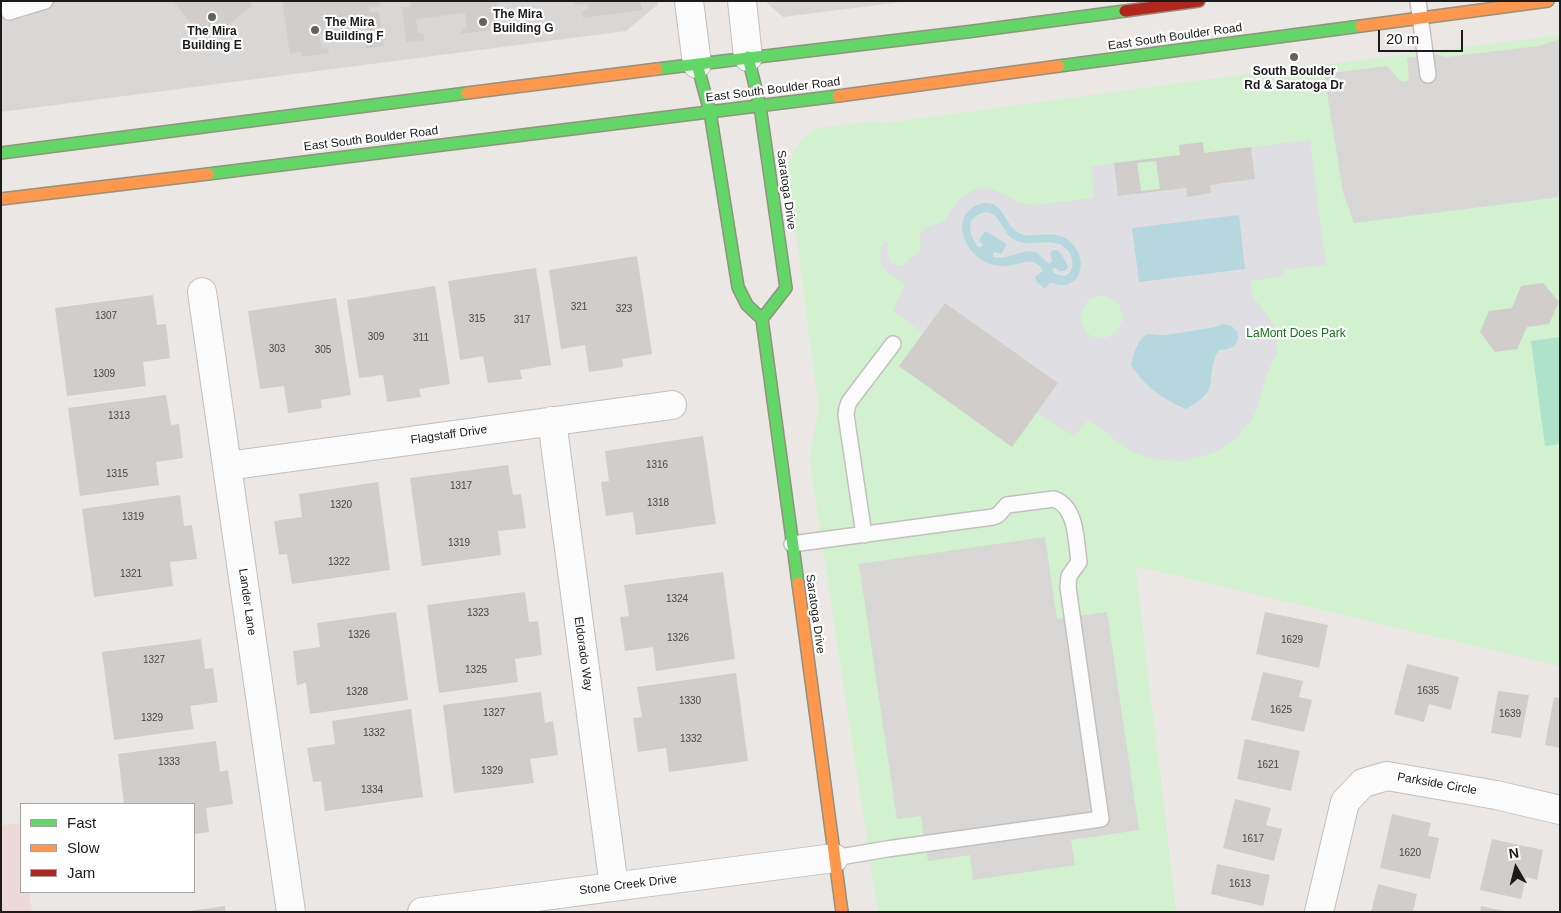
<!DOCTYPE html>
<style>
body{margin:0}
#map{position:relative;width:1561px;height:913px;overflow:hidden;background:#eae7e4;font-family:Arial,sans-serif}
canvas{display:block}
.frame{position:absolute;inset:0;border:2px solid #1b1b1b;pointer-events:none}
.legend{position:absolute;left:20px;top:803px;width:175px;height:90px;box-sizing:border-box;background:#fff;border:1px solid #a4a4a4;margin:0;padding:6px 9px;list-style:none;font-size:15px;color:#1b1b1b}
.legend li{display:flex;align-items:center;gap:10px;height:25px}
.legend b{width:25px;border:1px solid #a4a4a4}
.north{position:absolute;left:1491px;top:843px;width:50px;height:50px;-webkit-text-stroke:4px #fff;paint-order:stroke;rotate:352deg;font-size:14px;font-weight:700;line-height:20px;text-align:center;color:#1b1b1b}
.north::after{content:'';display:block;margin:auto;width:18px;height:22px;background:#1b1b1b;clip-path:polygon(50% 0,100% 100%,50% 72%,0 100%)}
.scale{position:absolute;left:1378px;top:30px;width:85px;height:22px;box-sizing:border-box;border:2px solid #1b1b1b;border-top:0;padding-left:6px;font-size:15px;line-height:18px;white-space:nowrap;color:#1b1b1b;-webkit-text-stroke:4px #fff;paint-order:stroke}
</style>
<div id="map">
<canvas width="1561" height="913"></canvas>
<div class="frame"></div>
<ul class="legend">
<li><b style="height:6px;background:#63d668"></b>Fast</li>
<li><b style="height:6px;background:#ff974d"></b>Slow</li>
<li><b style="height:6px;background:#b3261e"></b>Jam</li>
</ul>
<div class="north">N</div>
<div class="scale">20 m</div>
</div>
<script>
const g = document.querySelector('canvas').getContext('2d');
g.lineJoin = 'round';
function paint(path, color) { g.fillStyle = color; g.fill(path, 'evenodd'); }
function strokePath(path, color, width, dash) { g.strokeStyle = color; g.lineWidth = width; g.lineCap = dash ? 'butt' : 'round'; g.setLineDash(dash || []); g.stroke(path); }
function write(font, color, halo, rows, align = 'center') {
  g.font = font + ' Arial,sans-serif'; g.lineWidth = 4.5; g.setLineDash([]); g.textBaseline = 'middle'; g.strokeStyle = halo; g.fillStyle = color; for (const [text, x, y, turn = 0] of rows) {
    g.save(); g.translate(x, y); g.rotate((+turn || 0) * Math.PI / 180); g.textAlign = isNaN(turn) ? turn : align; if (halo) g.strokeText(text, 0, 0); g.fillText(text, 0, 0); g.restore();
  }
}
const residential = new Path2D(`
 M1,1H657L658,4L626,31L1,112Z
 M765,1H910L783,17Z`);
const commercial = new Path2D(`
 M19,823L21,837V892H29L32,912H1V825Z`);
const park = new Path2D(`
 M1560,35V666L1135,566L1176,908L1173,912H878L810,463L811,447L819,410L788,171C791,153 799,138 815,129L865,122L886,123L1233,76Z`);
const pitch = new Path2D(`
 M1560,337V444L1545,446L1531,341Z`);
const parking = new Path2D(`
 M1560,39V197L1354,223L1343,192L1324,74L1387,66L1399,80L1404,82L1407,81L1409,78L1407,58L1437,54L1446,57L1539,46Z
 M1045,537L1057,619L1107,612L1139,830L1071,840L1075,865L973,880L970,855L928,861L921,816L897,819L859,564Z`);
const plaza = new Path2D(`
 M1310,140L1326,265L1284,270L1285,276L1250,281L1253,297L1272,322L1276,331L1277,353L1267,373L1257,408L1251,421L1232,442L1221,449L1210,454L1185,461L1158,460L1146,457L1135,453L1124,446L1088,420L1074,436L1037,412L1058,383L945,303L923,333L893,311L905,284L885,270L882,267L880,257L881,246L885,241L889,244L887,252L890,261L894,264L903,266L920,250V235L923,229L945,220L958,200L973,190L985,187L991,188L1020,203L1034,205L1094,198L1091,167L1114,163L1119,196L1186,188L1187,197L1210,194V185L1255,179L1251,147ZM992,204L1003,213L1009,224L1019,233L1032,235L1047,233L1057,235L1082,265L1080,274L1074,281L1062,285L1050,282L1045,288L1037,282L1035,277L1043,271L1035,263L1028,261L1014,265L996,266L978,258L973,253L970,249L965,215L975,205ZM1103,295L1116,301L1120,306L1123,319L1117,331L1106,338H1100L1093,337L1087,333L1081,322L1080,316L1085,304L1090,299ZM1219,325L1238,341L1233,348L1224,351L1219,350L1214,361L1212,378L1206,396L1195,405L1186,409L1171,402L1158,394L1131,365L1135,349L1138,343L1146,336L1149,334L1160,336L1166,335L1216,327Z
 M986,212L990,213L996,217L1004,231L1014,239L1030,244L1045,243L1056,244L1065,248L1073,260L1074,264L1072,269L1065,275H1058L1054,273L1052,269L1056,267L1059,271L1068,266L1062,255L1055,249L1050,254L1052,261L1049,264L1021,253L1011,257L998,258L992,255L993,253L998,252L983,244L981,247H978L970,232V224L972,220L978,215Z`);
const water = new Path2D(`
 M983,203C1004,202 1003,221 1016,231C1029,242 1050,227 1068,240C1091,257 1082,296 1050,282L1045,289L1037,282L1035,277L1043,271C1033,256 1026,263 1012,265C1003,267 993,266 985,262C961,250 950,211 983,203ZM986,212C1001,213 1001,233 1015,240C1031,248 1051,237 1064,247C1080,259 1072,284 1054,273L1052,269L1056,268L1059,271C1064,272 1067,270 1068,266L1062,255L1057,250H1053L1050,254L1052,261L1049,264C1045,261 1042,256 1037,253C1023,247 1008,261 993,257V253L996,252L1001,254L1007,244L985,231L979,241L983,245L981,247H978C968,232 964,218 986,212Z
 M1239,215L1245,269L1139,282L1132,228Z
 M1222,324C1245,325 1243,352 1219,350C1203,377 1224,390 1186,409C1160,398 1147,388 1131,365C1133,356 1138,336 1149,334C1155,334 1160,336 1166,335L1216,327Z`);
const building = new Path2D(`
 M173,1H248L252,6L215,36L208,28L200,35Z
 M282,1H379L380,6L369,7L370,13L379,11L384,46L366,49L365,42L370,40L368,26L319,34L322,49L328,48L329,53L301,57V52L290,54Z
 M410,1H497L499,24L489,26V30L461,34V29L467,28L465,13L416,19L418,33H423L424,40L406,42L402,7H411Z
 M575,1L641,2L642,10L583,18L582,11L588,10V4L575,5Z
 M1203,142L1204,153L1251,147L1255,179L1210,185L1211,193L1187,197L1186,188L1118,196L1114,163L1180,155L1179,145ZM1156,161L1160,189L1141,191L1137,163Z
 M637,256L652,354L622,359L623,367L589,372L585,345L561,349L549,270Z
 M536,268L551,365L520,370L522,379L488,383L483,356L460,360L448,281Z
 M1543,283L1559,302L1549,324L1527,327L1517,349L1495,352L1480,332L1489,311L1512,308L1521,286Z
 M435,286L450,384L419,389L421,397L387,402L383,375L359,378L347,300Z
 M153,295L157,325L166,324L170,358L143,362L146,386L67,396L55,308Z
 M336,298L351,395L321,400L322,408L288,413L284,386L260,389L248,311Z
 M945,303L1058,383L1012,447L899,366Z
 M166,395L171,425L179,424L183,458L156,462L159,485L80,496L68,408Z
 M703,436L716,524L636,535L633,512L606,516L601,482L609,481L605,451Z
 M508,465L513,495L521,494L526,528L498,531L501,555L422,566L410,478Z
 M378,482L390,570L292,584L287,554L279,555L274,521L302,517L299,494Z
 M180,495L184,526L192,525L197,559L170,562L173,586L94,597L82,509Z
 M723,572L735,659L656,671L653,647L625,651L620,617L629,616L624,585Z
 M525,592L529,622L538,621L542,655L515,659L518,682L439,693L427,605Z
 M396,612L408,700L310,714L306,683L297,685L293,651L320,647L317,623Z
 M1265,612L1328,625L1319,668L1256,654Z
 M201,639L205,669L213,668L218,702L190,706L194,729L114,740L102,652Z
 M1407,664L1459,677L1451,710L1429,704L1424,722L1394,714Z
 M1263,672L1303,681L1299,697L1312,700L1304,732L1251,720Z
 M736,673L748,761L669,772L666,748L638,752L633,718L642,717L637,687Z
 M1498,691L1529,695L1521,738L1491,733Z
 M541,692L545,723L553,721L558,755L530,759L534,783L454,793L443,705Z
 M1554,697L1560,698V748L1545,745Z
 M411,709L423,797L325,811L321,781L313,782L307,748L335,744L332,721Z
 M1245,739L1300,751L1291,791L1237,779Z
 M216,741L220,772L228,770L233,804L206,808L209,832L194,834V804H124L118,754Z
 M1235,799L1271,808L1266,825L1282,829L1274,861L1223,848Z
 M1392,814L1431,823L1428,836L1439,838L1430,879L1380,868Z
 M1492,839L1543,850L1537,880L1526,877L1521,899L1480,890Z
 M1217,864L1270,875L1263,906L1211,894Z
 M1378,884L1417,894L1413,912H1371Z
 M225,906V912H189V911Z
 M1481,906L1504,911V912H1480Z`);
const lane = new Path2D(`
 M7,1L9,12L45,1
 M1418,1L1428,75
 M864,535L846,415L847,408L849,402L893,344
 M792,544L993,517L998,515L1007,505L1054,499C1077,507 1076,541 1079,562L1069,576L1068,587L1101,819L887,849L834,858`);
const street = new Path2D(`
 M689,1L697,64
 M742,1L748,57
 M202,292L291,912
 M552,421L614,887
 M227,466L672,405
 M422,912L834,858
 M1319,912L1345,802L1363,783L1387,776L1496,795L1560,810`);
const fast = new Path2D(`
 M748,57L760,106L786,288L762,319
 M697,64L710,112L738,287L747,305L762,319L798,583
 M1059,66L1361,26
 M657,69L974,31L1125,11
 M1,153L467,93
 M208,174L838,96`);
const slow = new Path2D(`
 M1361,26L1548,1
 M467,93L657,69
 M838,96L1059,66
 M1,199L208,174
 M798,583L842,912`);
const jam = new Path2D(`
 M1125,11L1199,1`);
const markers = [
 [212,17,5,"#636261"],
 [483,22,5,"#636261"],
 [315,30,5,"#636261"],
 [1294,57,5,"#636261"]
];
const numberNames = [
 ["321",579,307],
 ["323",624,309],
 ["1307",106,316],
 ["315",477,319],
 ["317",522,320],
 ["309",376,337],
 ["311",421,338],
 ["303",277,349],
 ["305",323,350],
 ["1309",104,374],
 ["1313",119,416],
 ["1316",657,465],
 ["1315",117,474],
 ["1317",461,486],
 ["1318",658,503],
 ["1320",341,505],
 ["1319",133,517],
 ["1319",459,543],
 ["1322",339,562],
 ["1321",131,574],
 ["1324",677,599],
 ["1323",478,613],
 ["1326",359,635],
 ["1326",678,638],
 ["1629",1292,640],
 ["1327",154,660],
 ["1325",476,670],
 ["1635",1428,691],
 ["1328",357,692],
 ["1330",690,701],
 ["1625",1281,710],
 ["1327",494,713],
 ["1639",1510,714],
 ["1329",152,718],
 ["1332",374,733],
 ["1332",691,739],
 ["1333",169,762],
 ["1621",1268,765],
 ["1329",492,771],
 ["1334",372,790],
 ["1617",1253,839],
 ["1620",1410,853],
 ["1613",1240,884]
];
const poiNames = [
 ["The Mira",493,15],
 ["Building G",493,29],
 ["The Mira",325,23],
 ["Building F",325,37],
 ["The Mira",212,32,"center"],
 ["Building E",212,46,"center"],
 ["South Boulder",1294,72,"center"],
 ["Rd & Saratoga Dr",1294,86,"center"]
];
const streetNames = [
 ["East South Boulder Road",1175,37,-8],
 ["East South Boulder Road",773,90,-7],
 ["East South Boulder Road",371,139,-7],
 ["Saratoga Drive",786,190,82],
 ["Flagstaff Drive",449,435,-8],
 ["Lander Lane",247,602,82],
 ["Saratoga Drive",815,614,82],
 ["Eldorado Way",583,654,82],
 ["Parkside Circle",1437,784,10],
 ["Stone Creek Drive",628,885,-7]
];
const parkNames = [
 ["LaMont Does Park",1296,334]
];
paint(residential, '#d9d7d5');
paint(commercial, '#eddad8');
paint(park, '#d1f1cf');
paint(pitch, '#aee2ca');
paint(parking, '#d8d7d5');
paint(plaza, '#dedee3');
paint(water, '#b6d7de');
paint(building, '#d0cdcb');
strokePath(lane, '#c2c1c0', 18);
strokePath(street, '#c2c1c0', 30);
strokePath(fast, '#93927d', 14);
strokePath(slow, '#93927d', 14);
strokePath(jam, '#93927d', 14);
strokePath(lane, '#fcfbfb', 15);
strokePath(street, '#fcfbfb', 28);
strokePath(fast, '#63d668', 11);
strokePath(slow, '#ff974d', 11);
strokePath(jam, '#b3261e', 11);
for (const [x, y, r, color] of markers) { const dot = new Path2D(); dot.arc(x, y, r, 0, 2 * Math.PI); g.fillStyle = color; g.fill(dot); strokePath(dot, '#fff', 2); }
write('10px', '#484847', null, numberNames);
write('bold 12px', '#1b1b1b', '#fff', poiNames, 'left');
write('12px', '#1b1b1b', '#fff', streetNames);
write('12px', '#0b7810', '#fff', parkNames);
</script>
